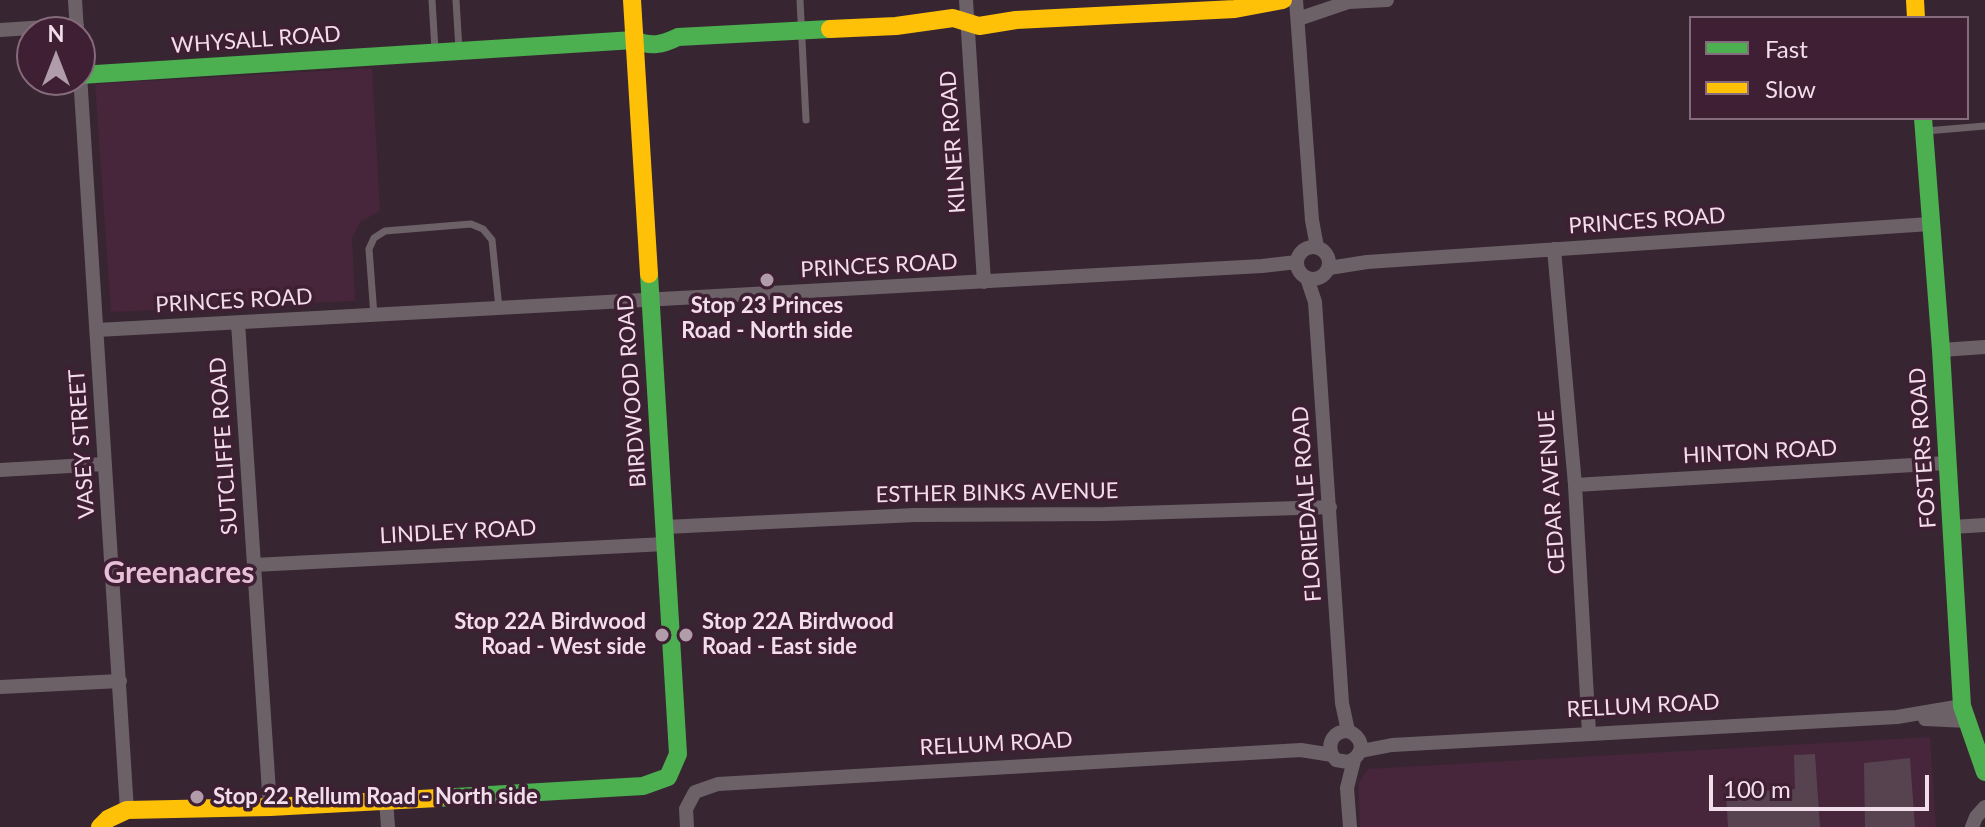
<!DOCTYPE html>
<style>
body{margin:0}
#map{position:relative;width:1985px;height:827px;overflow:hidden;background:#372631;font-family:Lato,sans-serif}
canvas{display:block}
.legend{position:absolute;left:1689px;top:16px;width:280px;height:104px;box-sizing:border-box;background:#3e1f33;border:2px solid #866b7c;margin:0;padding:10px 14px;list-style:none;font-size:24px;color:#f2ddea}
.legend li{display:flex;align-items:center;gap:16px;height:40px}
.legend b{width:40px;border:2px solid #866b7c}
.north{position:absolute;left:16px;top:16px;width:80px;height:80px;box-sizing:border-box;background:#3e1f33;border:2px solid #866b7c;border-radius:50%;rotate:0deg;font-size:22px;font-weight:700;line-height:32px;text-align:center;color:#f2ddea}
.north::after{content:'';display:block;margin:auto;width:28px;height:36px;background:#b19da9;clip-path:polygon(50% 0,100% 100%,50% 72%,0 100%)}
.scale{position:absolute;left:1709px;top:775px;width:220px;height:36px;box-sizing:border-box;border:4px solid #f2ddea;border-top:0;padding-left:10px;font-size:24px;line-height:28px;white-space:nowrap;color:#f2ddea;-webkit-text-stroke:6px #3e1f33;paint-order:stroke}
</style>
<div id="map">
<canvas width="1985" height="827"></canvas>
<ul class="legend">
<li><b style="height:10px;background:#4caf50"></b>Fast</li>
<li><b style="height:10px;background:#ffc107"></b>Slow</li>
</ul>
<div class="north">N</div>
<div class="scale">100 m</div>
</div>
<script>
const g = document.querySelector('canvas').getContext('2d');
g.lineJoin = 'round';
function paint(path, color) { g.fillStyle = color; g.fill(path, 'evenodd'); }
function strokePath(path, color, width, dash) { g.strokeStyle = color; g.lineWidth = width; g.lineCap = dash ? 'butt' : 'round'; g.setLineDash(dash || []); g.stroke(path); }
function write(font, color, halo, rows, align = 'center') {
  g.font = font + ' Lato,sans-serif'; g.lineWidth = 7; g.setLineDash([]); g.textBaseline = 'middle'; g.strokeStyle = halo; g.fillStyle = color; for (const [text, x, y, turn = 0] of rows) {
    g.save(); g.translate(x, y); g.rotate((+turn || 0) * Math.PI / 180); g.textAlign = isNaN(turn) ? turn : align; if (halo) g.strokeText(text, 0, 0); g.fillText(text, 0, 0); g.restore();
  }
}
const built = new Path2D(`
 M372,68L380,211L360,222L352,238L355,301L111,312L95,84Z
 M1930,737L1936,827H1360L1358,784L1368,769Z`);
const building = new Path2D(`
 M1815,754L1820,827H1728L1726,793L1795,789L1794,755Z
 M1910,758L1915,827H1865L1864,763Z`);
const lane = new Path2D(`
 M432,0L435,50
 M456,0L459,50
 M800,0L806,120
 M1926,131L1985,126
 M374,316L369,249L374,238L385,231L471,224L483,229L492,240L499,308`);
const street = new Path2D(`
 M75,0L77,32
 M966,0L984,282
 M1296,0L1312,220L1317,247
 M1298,19L1348,2L1387,0
 M0,30L77,25
 M80,75L127,810
 M1297 263a16 16 0 1 1 32 0a16 16 0 1 1-32 0Z
 M1554,249L1575,485L1589,733
 M1329,268L1367,262L1930,224
 M1307,278L1315,302L1342,703L1348,731
 M238,323L270,807
 M97,330L1262,266L1297,262
 M1941,350L1985,347
 M0,470L105,464
 M1575,485L1947,463
 M665,527L915,515L1105,514L1330,507
 M1952,527L1985,525
 M254,565L665,544
 M0,687L120,681
 M1925,719L1968,721
 M1361,751L1392,745L1897,717L1962,706
 M386,800L388,827
 M687,827L686,809L695,792L718,784L1301,750L1332,755L1336,760L1348,762C1365,755 1365,738 1348,731C1334,731 1327,742 1332,755
 M1350,827L1347,788L1354,760
 M1972,827L1976,817L1985,807`);
const fast = new Path2D(`
 M80,75L634,40C651,47 662,45 678,37L830,29
 M1923,118L1941,350L1962,706L1985,772
 M438,798L643,786L668,777L678,754L649,274`);
const slow = new Path2D(`
 M632,0L649,274
 M1915,0L1916,18
 M830,29L896,26L953,18L979,26L1016,20L1235,9L1283,0
 M100,827L108,819L127,810L270,807L438,798`);
const markers = [
 [767,280,8,"#b19da9"],
 [662,635,8,"#b19da9"],
 [686,635,8,"#b19da9"],
 [197,797,8,"#b19da9"]
];
const streetNames = [
 ["WHYSALL ROAD",256,40,-4],
 ["KILNER ROAD",953,142,-94],
 ["PRINCES ROAD",1647,221,-4],
 ["PRINCES ROAD",879,266,-3],
 ["PRINCES ROAD",234,301,-3],
 ["BIRDWOOD ROAD",632,391,-94],
 ["VASEY STREET",82,444,-94],
 ["SUTCLIFFE ROAD",224,446,-94],
 ["FOSTERS ROAD",1923,448,-94],
 ["HINTON ROAD",1760,452,-3],
 ["CEDAR AVENUE",1552,492,-94],
 ["ESTHER BINKS AVENUE",997,493,-1],
 ["FLORIEDALE ROAD",1307,504,-94],
 ["LINDLEY ROAD",458,532,-3],
 ["RELLUM ROAD",1643,706,-3],
 ["RELLUM ROAD",996,744,-3]
];
const poiNames = [
 ["Stop 23 Princes",767,306,"center"],
 ["Road - North side",767,331,"center"],
 ["Stop 22A Birdwood",646,622,"right"],
 ["Road - West side",646,647,"right"],
 ["Stop 22A Birdwood",702,622],
 ["Road - East side",702,647],
 ["Stop 22 Rellum Road - North side",213,797]
];
const districtNames = [
 ["Greenacres",179,573]
];
paint(built, '#47253b');
paint(building, '#574250');
strokePath(lane, '#6d6168', 7);
strokePath(street, '#6d6168', 14);
strokePath(fast, '#4caf50', 18);
strokePath(slow, '#ffc107', 18);
for (const [x, y, r, color] of markers) { const dot = new Path2D(); dot.arc(x, y, r, 0, 2 * Math.PI); g.fillStyle = color; g.fill(dot); strokePath(dot, '#3e1f33', 3); }
write('22px', '#f2ddea', '#3e1f33', streetNames);
write('bold 22px', '#f2ddea', '#3e1f33', poiNames, 'left');
write('bold 30px', '#e7bfd7', '#3e1f33', districtNames);
</script>
